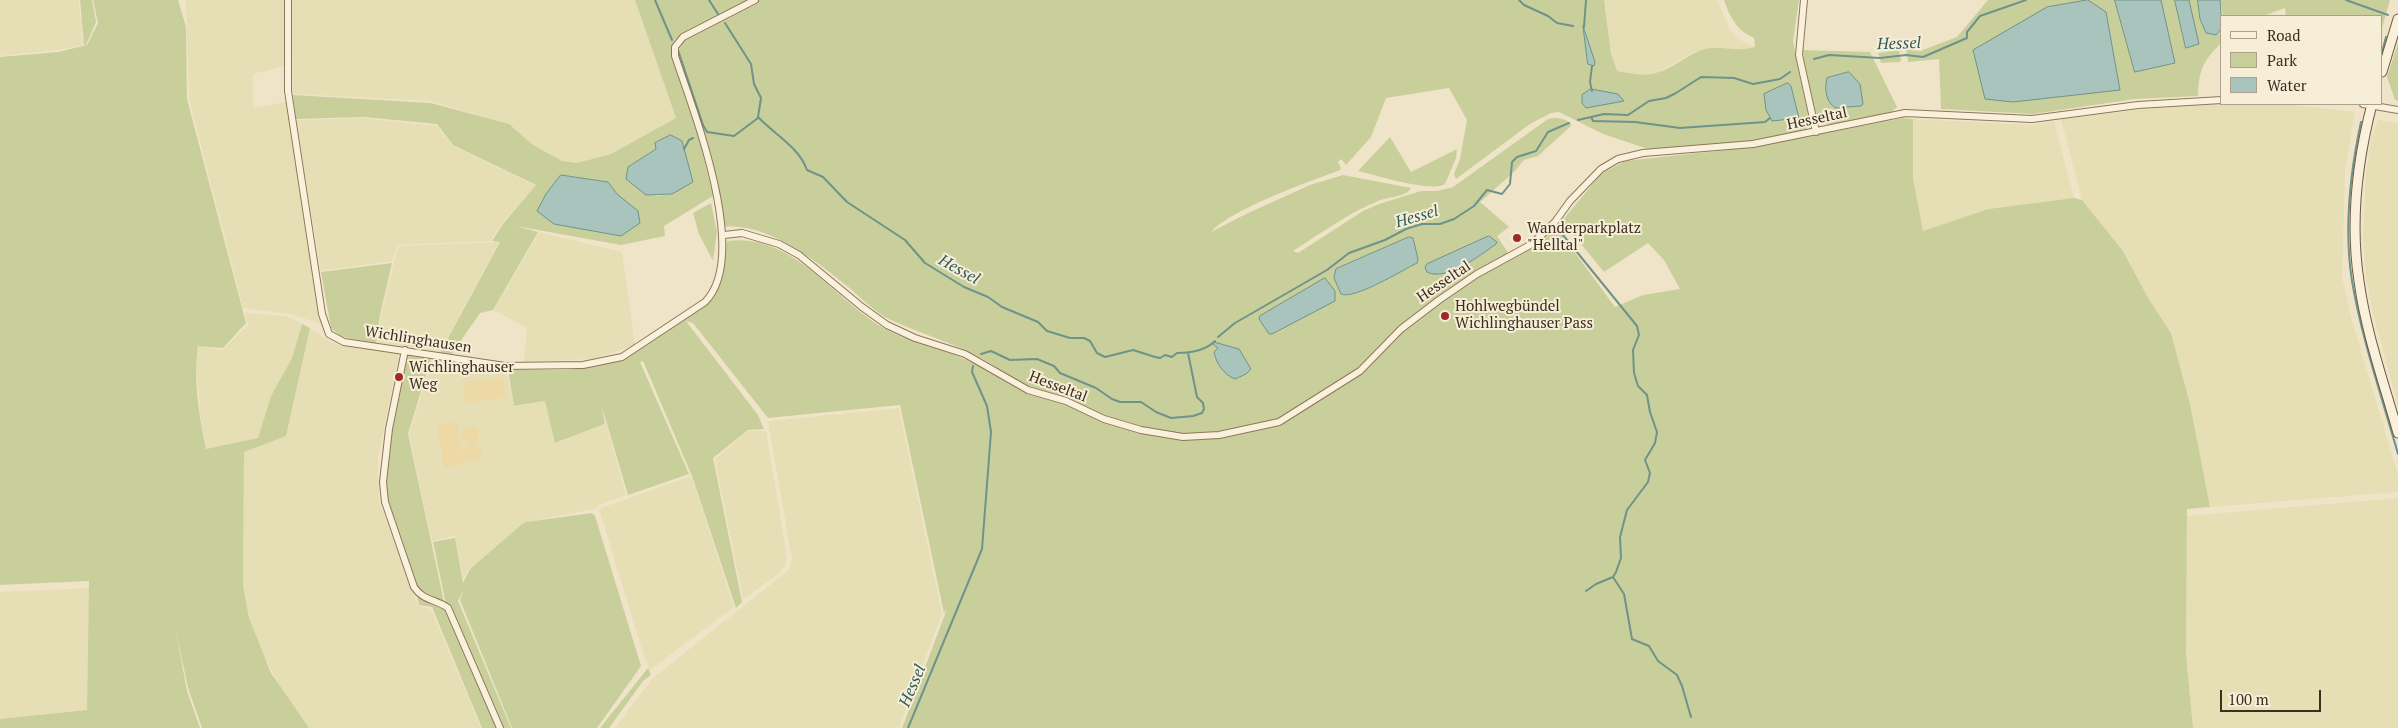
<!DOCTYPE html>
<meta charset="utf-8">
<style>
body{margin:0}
#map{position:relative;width:2398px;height:728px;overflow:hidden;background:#f0e4c8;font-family:"PT Serif",serif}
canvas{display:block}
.legend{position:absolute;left:2220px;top:15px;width:162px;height:90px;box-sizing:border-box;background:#f7eed8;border:1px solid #ada18e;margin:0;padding:6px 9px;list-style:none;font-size:15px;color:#3d2e20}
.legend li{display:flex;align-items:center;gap:10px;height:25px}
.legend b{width:25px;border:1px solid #ada18e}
.scale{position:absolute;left:2220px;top:690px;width:101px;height:22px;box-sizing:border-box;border:2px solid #3d2e20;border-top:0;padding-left:6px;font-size:15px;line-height:18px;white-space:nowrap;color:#3d2e20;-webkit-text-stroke:4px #f7eed8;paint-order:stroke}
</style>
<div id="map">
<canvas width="2398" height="728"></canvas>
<ul class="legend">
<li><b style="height:6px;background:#faf1dc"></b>Road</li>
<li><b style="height:14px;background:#c9cf9b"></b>Park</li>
<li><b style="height:14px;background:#a9c4bc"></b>Water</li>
</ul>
<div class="scale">100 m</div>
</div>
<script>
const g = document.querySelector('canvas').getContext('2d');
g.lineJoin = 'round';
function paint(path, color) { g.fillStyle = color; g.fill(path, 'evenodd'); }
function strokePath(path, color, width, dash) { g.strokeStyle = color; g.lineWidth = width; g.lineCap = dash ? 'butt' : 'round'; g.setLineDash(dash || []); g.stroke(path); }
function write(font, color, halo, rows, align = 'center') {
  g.font = font + ' "PT Serif",serif'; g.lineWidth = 4; g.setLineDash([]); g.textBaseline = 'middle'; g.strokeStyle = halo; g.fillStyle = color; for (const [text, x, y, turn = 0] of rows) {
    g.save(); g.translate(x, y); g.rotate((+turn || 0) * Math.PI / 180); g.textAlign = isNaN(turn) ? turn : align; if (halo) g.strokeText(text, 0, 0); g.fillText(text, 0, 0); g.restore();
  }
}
const farmland = new Path2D(`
 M0,0H79L83,45L58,50L0,56Z
 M186,0H285V66L253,74V108L287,102L322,324L290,314L243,308L189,99Z
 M291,0H635L676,118L611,154L577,163L562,161L533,145L508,124L431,101L293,94Z
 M1604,0H1717L1730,30L1738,39L1755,47L1741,51L1719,47L1704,49L1692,53L1658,73L1642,75L1617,71L1611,54Z
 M2211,104L2293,105L2355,112L2345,172L2342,277L2351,317L2398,475V492L2210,507L2190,404L2171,333L2148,298L2123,251L2082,200L2061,119L2144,109Z
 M364,118L437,126L452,145L536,186L504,221L490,241L397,245L392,261L321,271L296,120Z
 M1913,119L2031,125L2054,121L2074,198L1988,209L1923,231L1913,178Z
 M2378,120L2398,123V406L2372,309L2366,275L2363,239L2366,173L2371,140Z
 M539,232L622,252L635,345L593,359L524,362L527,328L494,310Z
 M499,242L440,352L378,343L381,316L398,246Z
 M245,313L286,316L302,324L292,358L271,396L258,438L206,449L201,420L196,362L199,345L222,350L248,325Z
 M310,328L329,341L343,346L399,353L378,458L379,501L418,606L431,609L481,728H309L284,694L260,648L249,618L243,585L244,452L286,436Z
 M433,357L506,368L514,407L546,401L555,444L606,424L626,495L601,504L594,509L526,522L469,569L463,579L455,536L432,541L409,435Z
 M899,408L942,614L899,728H615L653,678L789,570L792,559L768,421Z
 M748,431H766L787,558L785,566L777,575L743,599L715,459Z
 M691,476L734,607L650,670L645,659L599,509Z
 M2398,498V728H2193L2186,654L2187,516Z
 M89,588L87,710L0,719V592Z`);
const green = new Path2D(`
 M80,0H92L96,22L86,45H84Z
 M93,0H178L186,27L187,99L246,323L223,348L198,346C193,379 199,416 206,449L258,438L271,396L292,358L302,324L310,328L286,436L244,452L243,585L249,618L271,673L309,728H202L188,688L175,626L187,691L200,728H0V719L87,710L89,581L0,585V57L58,52L87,45L98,23Z
 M635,0H1604L1611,54L1617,71C1630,73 1642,77 1656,73C1673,69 1687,54 1705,49C1724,45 1735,53 1755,47L1754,38C1737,31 1730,17 1724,0H1799L1793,41L1809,118L1806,130L1753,142L1648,149L1603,134L1559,112L1551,113L1530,124L1456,179L1454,174L1460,159L1467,120L1449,88L1386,98L1371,137L1346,165L1341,159L1338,162L1341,168L1340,170C1308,182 1232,209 1211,232L1246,214L1310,185L1343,175L1411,188C1407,197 1386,197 1376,202C1347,214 1320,234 1293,251L1298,253L1363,211L1379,204L1421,191H1437L1453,187L1548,119C1556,117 1565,118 1572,125L1538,156L1524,160L1514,172L1480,202L1509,227L1497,236L1509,254L1500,258L1503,264C1523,254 1541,244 1556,227L1615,307L1643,295L1680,289L1664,260L1648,243L1604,272L1562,221L1601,174L1625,161L1754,147L1903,118L1913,119V178L1923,231L1988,209L2074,198L2082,200L2123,251L2148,298L2171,333L2190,404L2210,507L2187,509L2186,654L2193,728H902L947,609L944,613L900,405L768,418L693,323L686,321L758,415L764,429L748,430L713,458L742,602L736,608L692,476L643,361L640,362L689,474L628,495L602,407L605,424L555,443L545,401L514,406L508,370H569L624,359L713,299L720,282L727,241C795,232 835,303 889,331C907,340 930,346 949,353C967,359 977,368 996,367C962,344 921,335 885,317C873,310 862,299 852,290C820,264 768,222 725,227C717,166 697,108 679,50L684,40L717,22L714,18L675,39L672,46L696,125L713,196L664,226L665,236L621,245L516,226L538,232L493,310L480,313L451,355L440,353L500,242L492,241L503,224L536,185L453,145L437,124L364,117L296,119L293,95L431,103L509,124L533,145L562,161L577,163L611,154L676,118ZM1791,86L1799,118H1770L1769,114ZM656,149L672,194L656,196L628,167ZM561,175L608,182L617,194ZM1409,237L1413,238L1417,263C1403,270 1354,300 1341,294L1336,269ZM1497,241L1475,259L1426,265Z
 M1988,0H2115L2135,72L2175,63L2161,0H2175L2186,48L2199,43L2189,0H2198L2200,19L2216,35L2222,28V42C2203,61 2199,69 2198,96L2135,99L2033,114L1941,109L1939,59L1908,62L1906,49L1920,51L1957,37Z
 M2220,0H2390L2382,28V16H2286L2285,8L2263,16H2223Z
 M2398,43V101L2395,100L2387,77Z
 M1803,50L1870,52L1897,107L1890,113L1833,125L1822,123C1809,111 1804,67 1803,50Z
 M1899,50L1901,61L1899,62L1881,63L1878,53Z
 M1390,137L1411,172L1457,149L1456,158L1445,184C1432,193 1375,175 1358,171Z
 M711,203L717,232L713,261L699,234L693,213Z
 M392,263L380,315L376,344L340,336L331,328L321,272Z
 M406,354L431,359L408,434L446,611L497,728H482L432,607L419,605L413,579L387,502L386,487L390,428Z
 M592,513L595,516L641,666L597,728H512L460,600L464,589L458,601L511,728H501L446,604L433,542L455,538L463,583L470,569L521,525L526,522Z
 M648,668L651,675L643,681L609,728H600Z`);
const sand = new Path2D(`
 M502,377L506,397L466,404L463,383Z
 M457,421L465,464L444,468L437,425Z
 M461 435a9 9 0 1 1 18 0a9 9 0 1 1-18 0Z
 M464 453a9 9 0 1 1 18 0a9 9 0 1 1-18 0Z`);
const water = new Path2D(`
 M2088,0L2106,12L2120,90L2013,102L1985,99L1973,50L2047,7Z
 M2115,0H2161L2175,63L2135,72Z
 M2175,0H2189L2199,44L2186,48Z
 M2198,0H2220L2222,28L2216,35L2206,33L2200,19Z
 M1583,26L1595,62L1594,66L1588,64Z
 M1849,72L1860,84L1863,104L1861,106L1836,108C1826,103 1824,89 1827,78Z
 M1788,83L1791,86L1799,118L1772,121L1766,110L1764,94Z
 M1591,89L1618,94L1624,101L1586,108L1582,103V95Z
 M671,135L682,141L693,182L672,194L646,195L626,179L628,167L656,149L655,143Z
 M561,175L608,182L617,194L638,211L640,223L621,236L554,224L537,211L546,194Z
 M1489,236L1497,242L1496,244C1481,255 1445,282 1427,272L1425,267L1427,264Z
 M1409,237L1413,238L1418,259L1417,263C1403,270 1354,300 1341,294L1334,278L1336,269Z
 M1325,278L1335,291V301L1272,334H1269L1259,319L1260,316Z
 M1214,342L1239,349L1251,369L1246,374L1235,379C1224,375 1216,363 1214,352L1218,348L1213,344Z`);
const stream = new Path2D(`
 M655,0L672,40
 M709,0L718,14
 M1519,0L1524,5L1548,16L1557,23L1573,26
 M2346,0L2388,15
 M725,23L751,64L754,84L761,98L758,117C774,134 799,147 807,170L823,177L847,202L905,240L925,263L964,287L988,297L1002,307L1038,322L1047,331L1070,338H1084L1090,341L1097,353L1105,357L1133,350L1155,357L1160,358L1165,355L1172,357L1177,353C1190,353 1205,351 1215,341
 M1584,27L1586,0
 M678,50L703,125L707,132L734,136L758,118
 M2382,52L2386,37
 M1814,59L1829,55L1880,58L1906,55L1923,57L1967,38V32L1980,16L2026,0
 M1592,66L1590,82L1592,91
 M1591,117L1593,121L1635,122L1680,128L1765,122L1770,118
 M1578,120L1604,114L1628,115L1649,101L1666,98L1676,93L1701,77L1734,78L1753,84L1780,79L1790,72
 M2361,122C2350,173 2344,230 2352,281C2362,340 2382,397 2398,454
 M684,149L689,140L693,138
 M1559,230L1637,326L1639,335L1633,350L1634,373L1638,386L1647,395L1650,412L1657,432L1655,443L1645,460L1650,473L1648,482L1627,510L1620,537L1621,558L1616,572L1613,577L1596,584L1586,591
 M1218,337L1235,323L1327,270L1349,253L1385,240L1406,229L1422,224H1440L1454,219L1474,206L1487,190L1502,194L1510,184L1512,162L1517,157L1536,151L1548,132L1569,123
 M981,354L991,351L1010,360L1037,359L1054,366L1060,373L1096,388L1112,399L1120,402H1141L1156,412L1171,418L1193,416L1202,413L1204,409L1203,403L1197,397L1188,353
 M1613,577L1624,594L1632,639L1649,646L1658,661L1677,675L1682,686L1691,717
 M908,728L982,549L991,432L987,406L972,372L973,366`);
const street = new Path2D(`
 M288,0V91L322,314L329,334L344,342L505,366L583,365L622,357L705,302C751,256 693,110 675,56V47L683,37L755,0
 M1804,0L1799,55L1816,132
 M2363,104L2398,110
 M724,235L742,233L779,244L799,255L862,307L887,325L915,338L965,354L1028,390L1066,401L1104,419L1141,430L1183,437L1219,435L1279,422L1360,371L1401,329L1439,300L1477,274L1532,244L1555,222L1570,201L1601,169L1618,159L1643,153L1753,144L1905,113L2032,119L2138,105L2222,100
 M405,350L389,429L383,482L385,502L414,587C423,601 436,599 448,608L500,728`);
const secondary = new Path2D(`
 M2382,72L2398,19
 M2372,104C2357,162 2350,222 2359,281C2366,333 2384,383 2398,433`);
const markers = [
 [1517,238,5,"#9e2a2b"],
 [1445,316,5,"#9e2a2b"],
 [399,377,5,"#9e2a2b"]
];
const streetNames = [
 ["Hesseltal",1817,119,-12],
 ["Hesseltal",1444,282,-34],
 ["Wichlinghausen",418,340,9],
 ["Hesseltal",1058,387,21]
];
const poiNames = [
 ["Wanderparkplatz",1527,229],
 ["\"Helltal\"",1527,246],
 ["Hohlwegbündel",1455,307],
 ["Wichlinghauser Pass",1455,324],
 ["Wichlinghauser",409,368],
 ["Weg",409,385]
];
const waterNames = [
 ["Hessel",1899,44,-2],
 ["Hessel",1417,217,-16],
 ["Hessel",959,270,29],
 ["Hessel",913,686,-67]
];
paint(farmland, '#e6deb5');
paint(green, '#c9cf9b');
paint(sand, '#ecd9a5');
paint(water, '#a9c4bc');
strokePath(water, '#6f938a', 1);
strokePath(stream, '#6f938a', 2);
strokePath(street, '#8d765c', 8);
strokePath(secondary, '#6f573f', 11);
strokePath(street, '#faf1dc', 6);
strokePath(secondary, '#faf1dc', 9);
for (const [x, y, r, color] of markers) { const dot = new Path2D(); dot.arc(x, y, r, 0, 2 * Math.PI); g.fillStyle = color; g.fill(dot); strokePath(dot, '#f7eed8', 2); }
write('15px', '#3d2e20', '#f7eed8', streetNames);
write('15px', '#3d2e20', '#f7eed8', poiNames, 'left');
write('italic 16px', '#2f5d5a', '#f7eed8', waterNames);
</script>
